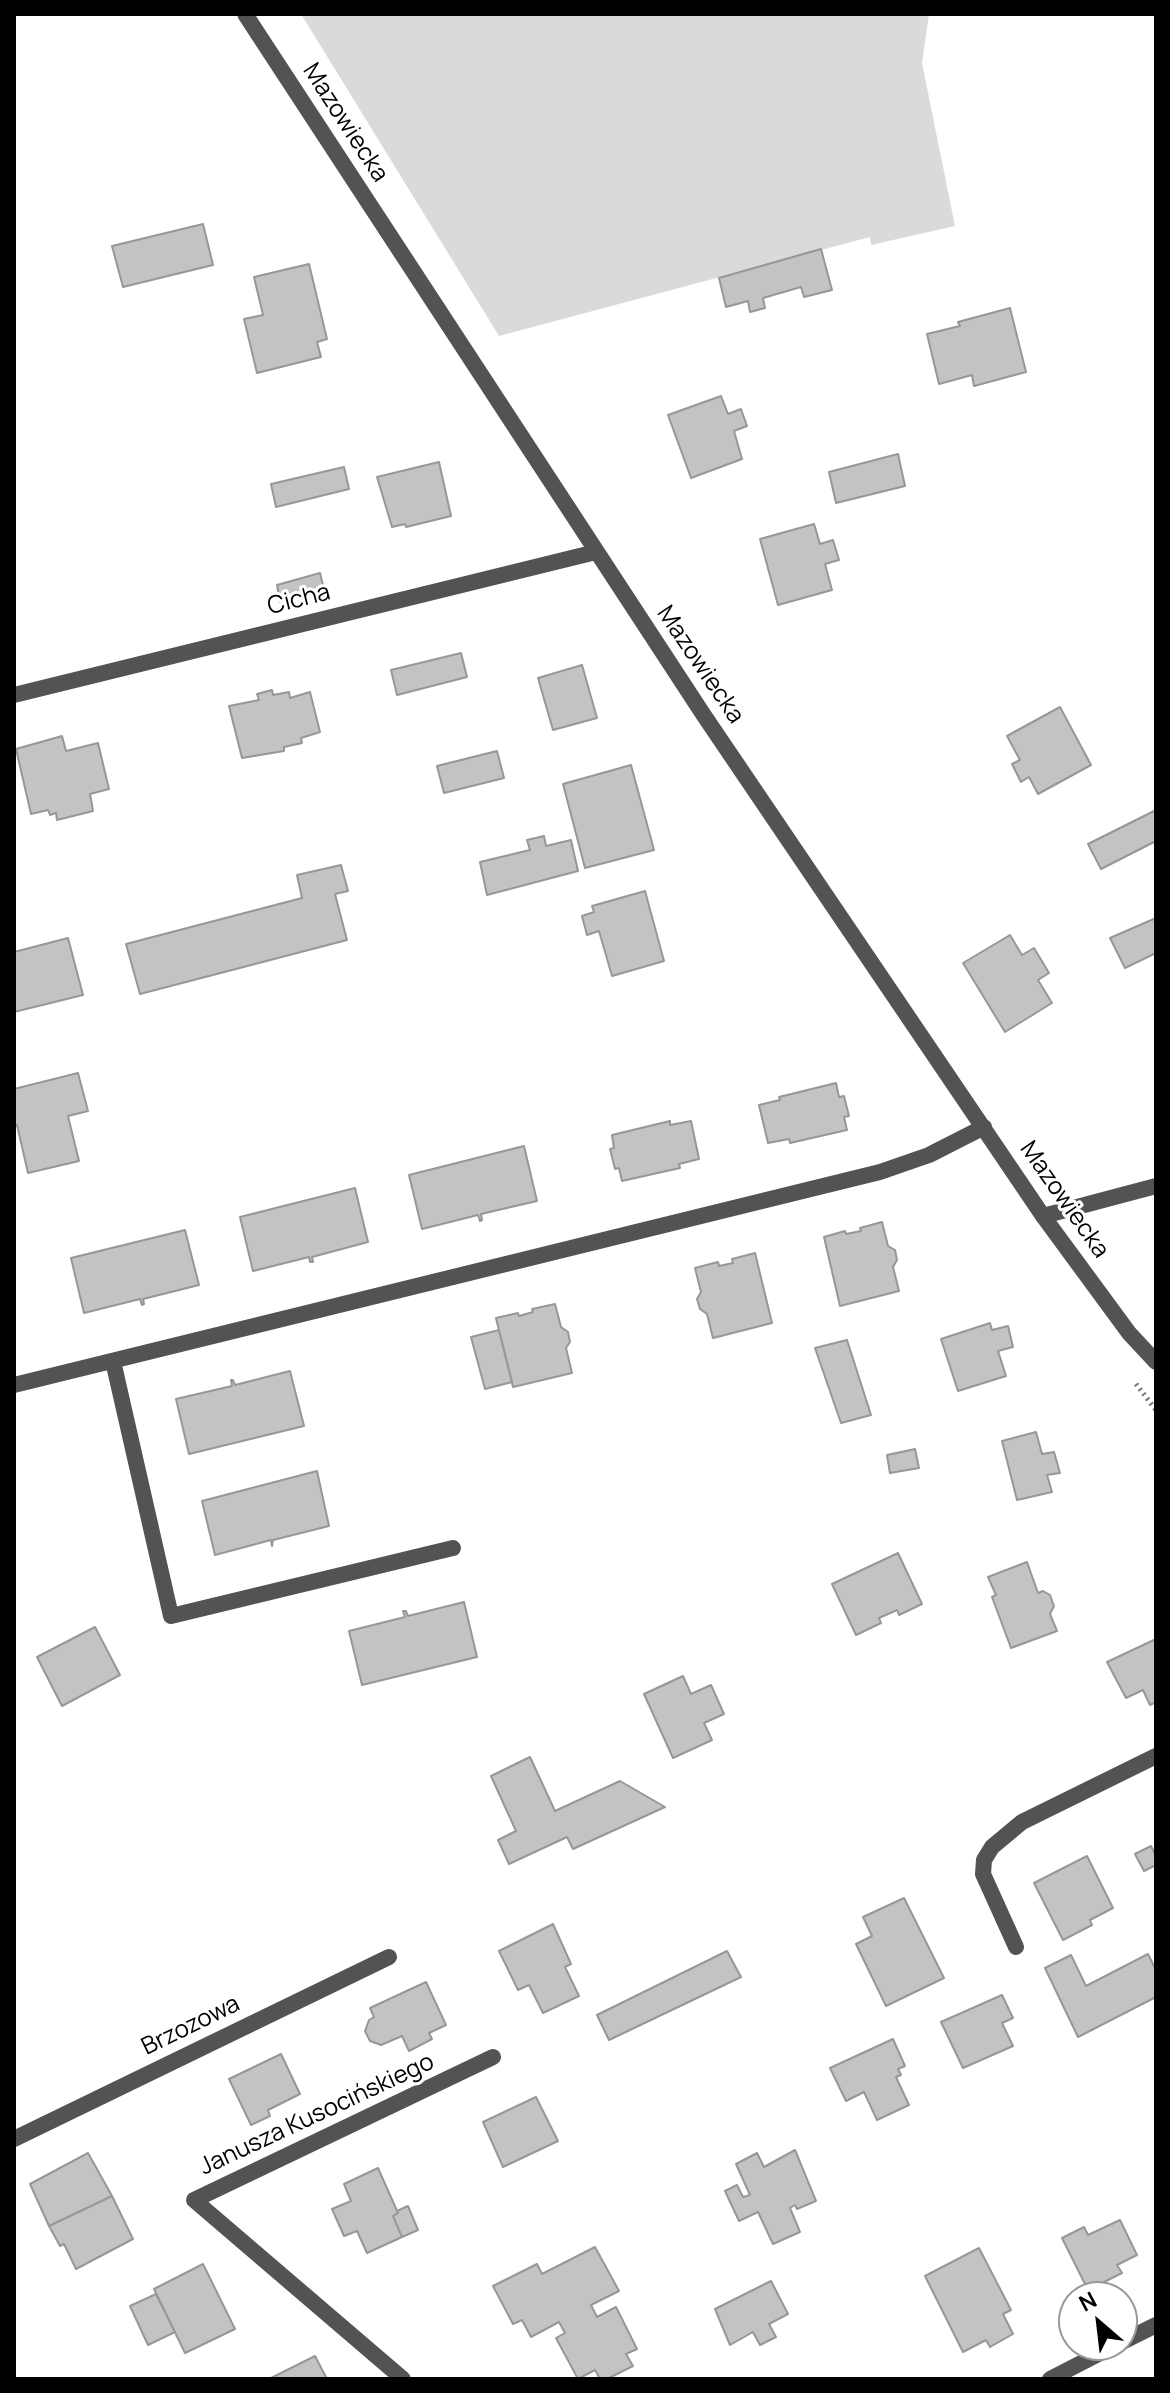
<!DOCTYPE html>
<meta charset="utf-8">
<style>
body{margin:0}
#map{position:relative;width:1170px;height:2393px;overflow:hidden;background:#fff;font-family:Manrope,sans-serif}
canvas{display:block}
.frame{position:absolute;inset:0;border:16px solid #000;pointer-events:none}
.north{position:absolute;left:1058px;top:2281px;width:80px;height:80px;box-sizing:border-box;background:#fff;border:2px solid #999;border-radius:50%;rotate:332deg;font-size:22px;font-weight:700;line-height:32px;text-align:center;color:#000}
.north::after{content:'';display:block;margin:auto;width:28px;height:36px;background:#000;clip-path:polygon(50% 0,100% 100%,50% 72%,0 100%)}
</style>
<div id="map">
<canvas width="1170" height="2393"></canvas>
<div class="frame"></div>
<div class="north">N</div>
</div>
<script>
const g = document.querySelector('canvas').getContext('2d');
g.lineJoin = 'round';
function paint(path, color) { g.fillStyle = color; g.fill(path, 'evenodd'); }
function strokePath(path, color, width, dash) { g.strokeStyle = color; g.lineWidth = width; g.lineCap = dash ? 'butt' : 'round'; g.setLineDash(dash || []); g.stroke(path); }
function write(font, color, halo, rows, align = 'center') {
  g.font = font + ' Manrope,sans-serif'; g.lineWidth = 6; g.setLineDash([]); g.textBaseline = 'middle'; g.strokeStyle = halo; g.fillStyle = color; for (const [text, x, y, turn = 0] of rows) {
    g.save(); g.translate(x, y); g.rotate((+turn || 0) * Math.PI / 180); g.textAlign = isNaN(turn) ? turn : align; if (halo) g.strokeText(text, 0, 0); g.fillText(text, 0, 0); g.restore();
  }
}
const green = new Path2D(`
 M301,14H929L922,63L955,226L871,245L870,237L499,336Z`);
const building = new Path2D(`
 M203,224L213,265L123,287L112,246Z
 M821,249L832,290L804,297L801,287L763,298L765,308L750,312L748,301L726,307L719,278Z
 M309,264L327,339L317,342L321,357L257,373L244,319L263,315L254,277Z
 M1010,308L1026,372L974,386L972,375L939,384L927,334L960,326L958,322Z
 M721,396L728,414L741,409L747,426L734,431L742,459L691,478L668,415Z
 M898,454L905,486L836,503L829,472Z
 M439,462L451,516L406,527L405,524L392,527L377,477Z
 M344,467L349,489L276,507L271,484Z
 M814,524L820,544L833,540L839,560L825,564L832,590L778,605L760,539Z
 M320,573L324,589L280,602L277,585Z
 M461,653L467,677L397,695L391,670Z
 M582,665L597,718L553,730L538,678Z
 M272,690L273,695L289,692L290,698L310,692L320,732L301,738L302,743L284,747V751L242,758L229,706L259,700L257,694Z
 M1060,707L1091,765L1038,794L1029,777L1021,782L1012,764L1020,760L1007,736Z
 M62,736L66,751L98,743L109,789L90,794L93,811L57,820L56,813L50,815L48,810L31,814L16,749Z
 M497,751L504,778L444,793L437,766Z
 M631,765L654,850L585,868L563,784Z
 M1156,810V841L1101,869L1088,844Z
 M544,836L546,846L571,840L578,871L487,895L480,862L530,850L527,840Z
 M341,865L348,891L335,894L347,940L140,994L126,944L302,898L297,875Z
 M645,891L664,961L612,976L599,931L587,935L582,916L594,912L592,906Z
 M1156,918V953L1125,968L1110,938Z
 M1010,935L1022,955L1034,948L1049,973L1038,980L1052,1003L1005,1032L963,963Z
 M68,938L83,995L14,1012V952Z
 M78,1073L88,1111L68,1116L79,1161L28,1173L17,1125L14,1126V1089Z
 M836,1083L839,1097L844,1096L849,1116L844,1117L847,1130L790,1143L789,1139L768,1143L759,1105L780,1100L779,1097Z
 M670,1121V1125L691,1121L699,1159L679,1164L680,1168L622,1181L619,1168L615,1169L610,1149L614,1148L612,1135Z
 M524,1146L537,1201L481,1214L482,1220L480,1221L478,1215L422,1229L409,1175Z
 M355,1188L368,1242L312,1257L313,1262H310L309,1257L253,1271L240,1217Z
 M882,1222L888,1246L895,1250L897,1260L893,1267L899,1291L840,1306L824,1237L845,1231L846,1234L861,1231L860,1228Z
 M185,1230L199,1285L143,1299L144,1304L142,1305L140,1299L84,1313L71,1258Z
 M755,1253L772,1323L713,1338L707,1314L700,1309L697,1299L701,1292L695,1268L718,1262L719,1266L733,1263L732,1259Z
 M555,1304L561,1327L568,1332L570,1342L566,1348L572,1373L513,1387L496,1318L518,1313L519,1316L533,1312L532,1309Z
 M990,1323L992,1330L1008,1326L1013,1347L998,1351L1006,1376L958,1391L941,1339Z
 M499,1330L512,1382L485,1389L471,1337Z
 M847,1340L871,1415L841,1423L815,1348Z
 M290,1371L304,1426L189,1454L176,1399L232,1386L231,1380H233L235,1385Z
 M1036,1432L1042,1454L1054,1452L1060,1473L1047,1475L1052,1492L1017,1500L1002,1441Z
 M915,1449L919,1468L890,1473L887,1455Z
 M317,1471L329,1526L273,1540L272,1546L271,1540L215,1555L202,1501Z
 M898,1553L922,1604L899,1615L897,1610L879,1618L881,1623L856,1635L832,1584Z
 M1027,1562L1038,1593L1043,1591L1050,1595L1054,1606L1050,1614L1057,1631L1011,1648L992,1597L996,1595L988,1577Z
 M464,1602L477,1657L362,1685L349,1631L405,1617L403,1611H406L408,1616Z
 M95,1627L120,1675L62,1706L37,1657Z
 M1156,1639V1702L1150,1705L1143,1690L1126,1698L1107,1662Z
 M683,1676L691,1694L711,1685L724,1714L704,1723L712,1740L673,1758L644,1694Z
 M530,1757L555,1811L620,1781L665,1807L573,1849L567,1837L509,1864L498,1840L516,1831L491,1776Z
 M1151,1846L1156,1856V1865L1144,1871L1135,1854Z
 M1087,1856L1113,1908L1090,1920L1092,1925L1063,1940L1034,1883Z
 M904,1898L944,1978L886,2006L856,1944L872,1936L863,1917Z
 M553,1924L571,1964L565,1967L579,1996L543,2013L529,1985L518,1990L499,1951Z
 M727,1951L741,1977L609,2040L597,2015Z
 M1148,1954L1156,1970V1997L1078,2037L1045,1968L1071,1955L1086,1986Z
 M426,1982L446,2025L429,2033L432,2039L409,2051L402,2036L381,2045L370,2041L365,2031L369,2020L374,2017L370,2008Z
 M1002,1995L1013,2018L1002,2023L1013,2046L963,2068L941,2022Z
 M893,2039L905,2066L898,2069L901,2075L896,2077L909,2105L877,2120L864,2092L846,2101L830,2068Z
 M281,2054L300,2094L268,2110L270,2116L251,2125L229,2079Z
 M536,2097L558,2141L503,2167L483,2122Z
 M795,2150L816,2201L797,2209L795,2205L790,2208L800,2232L773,2244L758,2212L739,2221L725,2191L737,2185L743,2197L750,2195L736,2164L757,2153L764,2167Z
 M88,2153L112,2196L49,2226L30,2184Z
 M378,2168L398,2213L393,2216L402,2237L367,2253L357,2231L344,2236L332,2209L351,2201L344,2184Z
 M112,2196L133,2239L76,2269L64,2244L60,2246L49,2226Z
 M408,2206L418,2230L402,2237L393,2216L398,2213L397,2211Z
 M1120,2220L1137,2255L1117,2265L1122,2273L1088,2290L1062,2238L1084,2227L1088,2235Z
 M595,2247L619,2291L591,2305L597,2317L616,2307L637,2349L626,2354L633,2366L607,2379H600L595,2370L578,2379L556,2338L565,2333L559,2322L531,2337L522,2320L513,2324L493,2286L537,2264L542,2274Z
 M979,2248L1011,2310L1003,2314L1013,2334L990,2347L986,2340L963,2352L925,2276Z
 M203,2264L235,2329L185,2353L154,2289Z
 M771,2281L788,2314L769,2324L776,2337L760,2345L753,2332L730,2345L715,2309Z
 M156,2294L175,2332L148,2345L130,2306Z
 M315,2356L327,2379H269Z`);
const path = new Path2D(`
 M1136,1384L1156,1410`);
const service = new Path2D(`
 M113,1361L171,1616L453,1548
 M14,1385L880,1172L929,1155L984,1127
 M1016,1947L983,1874L984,1860L992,1847L1022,1822L1156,1756`);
const minor = new Path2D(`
 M14,695L596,552
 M1043,1216L1156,1186
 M14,2139L389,1957
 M1122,2342L1156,2325
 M403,2379L194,2200L493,2057
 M1050,2379L1116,2345`);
const tertiary = new Path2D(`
 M245,14L703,714L1043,1216L1129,1333L1156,1362`);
const streetNames = [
 ["Mazowiecka",345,123,57],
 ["Cicha",299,600,-14],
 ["Mazowiecka",700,665,56],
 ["Mazowiecka",1064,1200,55],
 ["Brzozowa",191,2026,-26],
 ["Janusza Kusocińskiego",317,2115,-25]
];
paint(green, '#dadada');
paint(building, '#c3c3c3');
strokePath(building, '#979797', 2);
strokePath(path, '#757575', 5, [2, 4]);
strokePath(service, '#535353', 16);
strokePath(minor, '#535353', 16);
strokePath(tertiary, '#535353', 16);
write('24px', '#000', '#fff', streetNames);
</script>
